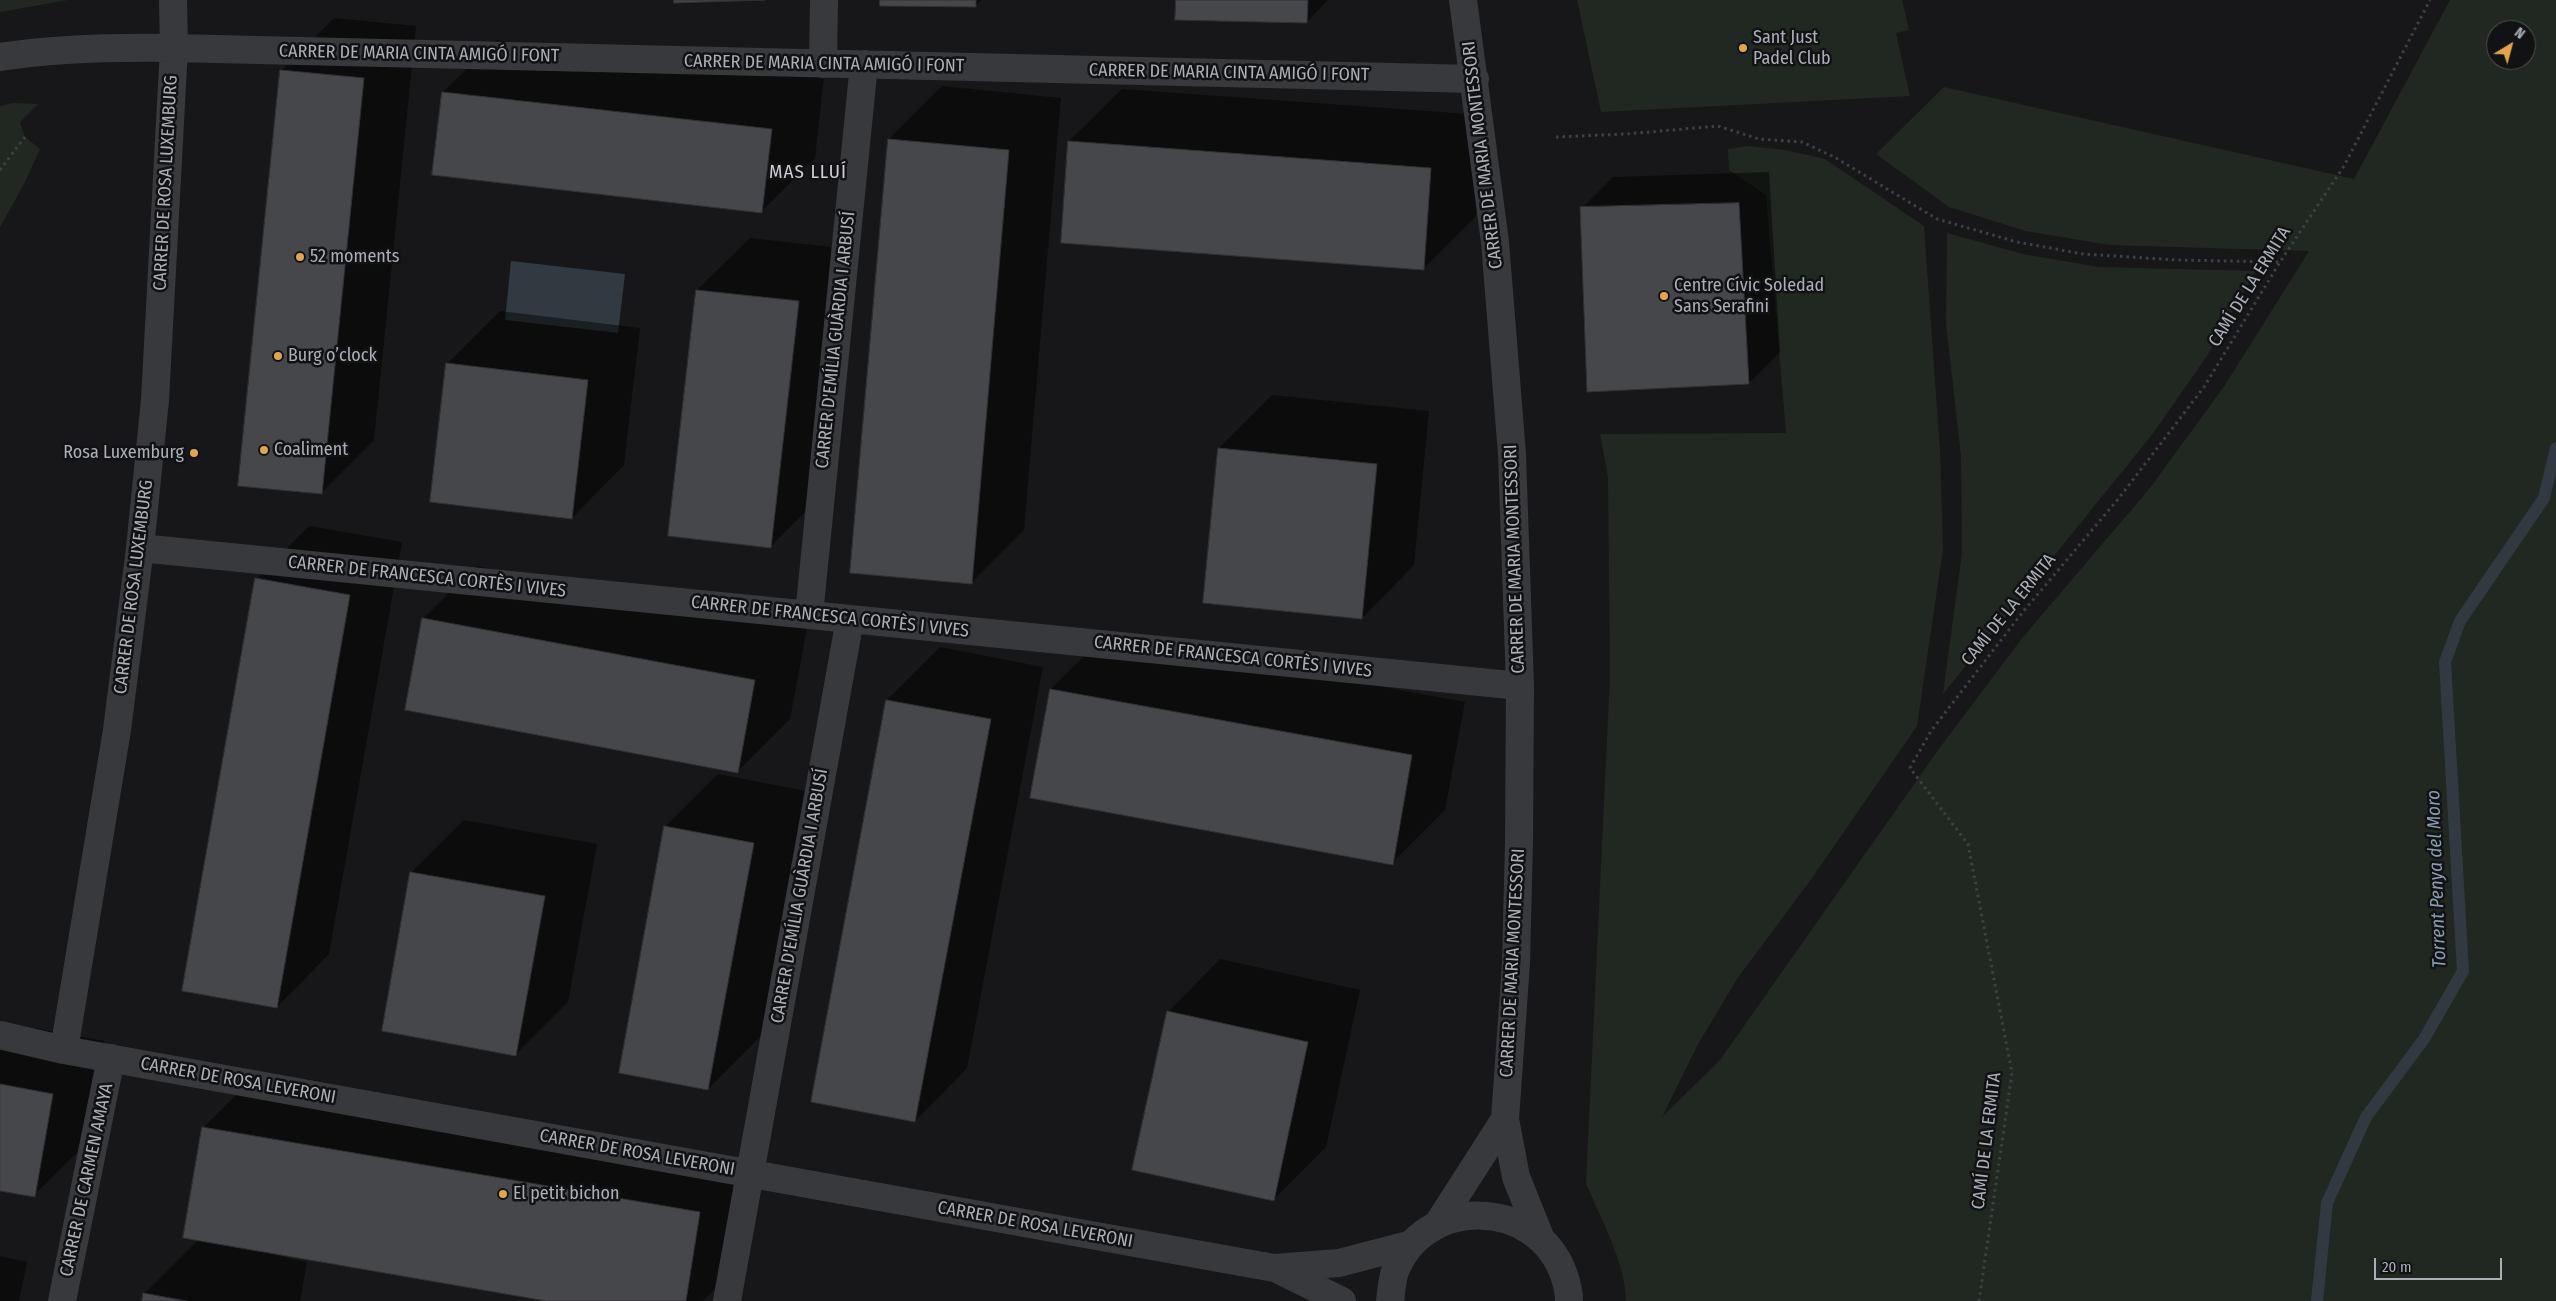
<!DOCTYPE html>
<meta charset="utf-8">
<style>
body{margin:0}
#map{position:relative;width:2556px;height:1301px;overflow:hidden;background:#171719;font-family:"Fira Sans Condensed",sans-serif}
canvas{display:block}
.north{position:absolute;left:2486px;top:20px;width:50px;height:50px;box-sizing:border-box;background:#121214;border:1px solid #4f5155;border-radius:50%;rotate:37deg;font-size:14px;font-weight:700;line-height:20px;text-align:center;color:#aaafb7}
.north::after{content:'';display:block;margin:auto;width:18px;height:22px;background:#dfa748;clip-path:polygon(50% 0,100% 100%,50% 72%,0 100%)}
.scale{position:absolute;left:2374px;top:1258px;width:128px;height:22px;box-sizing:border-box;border:2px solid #aaafb7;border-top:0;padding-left:6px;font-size:15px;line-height:18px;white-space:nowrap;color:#aaafb7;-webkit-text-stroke:4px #121214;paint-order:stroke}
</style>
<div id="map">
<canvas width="2556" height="1301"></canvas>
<div class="north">N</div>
<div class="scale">20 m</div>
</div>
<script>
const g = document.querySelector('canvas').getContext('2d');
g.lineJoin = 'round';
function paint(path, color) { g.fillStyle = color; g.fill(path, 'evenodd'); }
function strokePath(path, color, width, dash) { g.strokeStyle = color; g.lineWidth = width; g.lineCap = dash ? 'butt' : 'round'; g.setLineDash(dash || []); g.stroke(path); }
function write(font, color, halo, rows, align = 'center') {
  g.font = font + ' "Fira Sans Condensed",sans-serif'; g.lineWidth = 5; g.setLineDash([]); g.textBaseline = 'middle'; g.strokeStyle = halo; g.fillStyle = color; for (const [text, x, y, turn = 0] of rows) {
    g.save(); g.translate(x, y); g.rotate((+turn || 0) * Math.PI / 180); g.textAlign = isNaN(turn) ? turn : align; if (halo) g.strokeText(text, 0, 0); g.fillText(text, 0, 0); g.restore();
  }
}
const green = new Path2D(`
 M0,0H68L0,12Z
 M1577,0H1902L1909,30L1896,33L1910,96L1601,112Z
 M2450,0H2556V1301H1626C1625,1261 1601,1220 1586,1183L1610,676L1608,477L1600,434L1786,433L1766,195L1729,170L1728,149L1748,146L1785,150L1825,159L1924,226L1940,451L1943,549L1917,726L1812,878L1737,979L1697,1046L1662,1117L1720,1060L1941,746L2023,637L2150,488L2225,385L2309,251L2110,245L2026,231L1949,207L1876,154L1944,87L2354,179ZM2496,30H2526V60H2496Z
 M13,103L38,104L20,122L25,137L40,149L24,184L0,227V106Z
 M1947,233L2023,254L2099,267L2256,271L2207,356L2154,432L1943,694L1962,552L1961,456L1946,324Z`);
const water = new Path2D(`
 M511,261L625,274L618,333L505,320Z`);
const shadow = new Path2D(`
 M881,0H981L976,6Z
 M1177,0H1328L1307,22Z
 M334,18L416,26L374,440L321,493L282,70Z
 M496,40L824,77L815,158L762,211L443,92Z
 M942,86L1061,98L1024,530L971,583L889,139Z
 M1122,89L1483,115L1476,216L1423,269L1069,141Z
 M1769,172L1780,352L1749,383L1582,208L1613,177Z
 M750,238L851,249L823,494L770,547L697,290Z
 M500,311L640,328L624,465L572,518L447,364Z
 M1272,395L1429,411L1414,565L1362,618L1219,448Z
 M309,526L402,542L329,954L277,1007L256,579Z
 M476,566L807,628L790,719L738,771L423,619Z
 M1104,636L1465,702L1445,810L1392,863L1051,689Z
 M940,647L1043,667L967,1068L915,1121L812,1101L887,700Z
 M718,774L806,791L761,1036L708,1089L665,827Z
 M464,820L597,844L568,1002L516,1054L411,873Z
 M1220,959L1360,990L1326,1147L1273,1200L1168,1012Z
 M0,1022L105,1041L87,1143L34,1195L0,1189Z
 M256,1075L753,1160L734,1270L703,1301H553L275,1253V1255L307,1262L300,1301H143L145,1293L198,1240L204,1127Z
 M0,1256L27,1262L19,1301H0Z`);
const stream = new Path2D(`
 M2317,1301L2327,1203L2366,1117L2424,1039L2463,971L2445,662L2460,621L2544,498L2556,448`);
const building = new Path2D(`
 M674,0H765L674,3Z
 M880,0H976V7L880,6Z
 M1176,0H1308L1307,23L1175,20Z
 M280,70L364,78L322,494L238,486Z
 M442,92L772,129L762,213L432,175Z
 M888,139L1009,150L972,584L850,573Z
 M1068,141L1431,168L1424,270L1061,243Z
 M1739,203L1749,384L1587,392L1580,207Z
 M696,290L799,301L771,548L668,536Z
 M446,363L588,380L572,519L430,502Z
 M1218,448L1377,464L1362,619L1203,603Z
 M255,578L350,595L277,1008L182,991Z
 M422,618L755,680L738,773L405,710Z
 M1050,689L1412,755L1393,865L1030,798Z
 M886,700L991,719L915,1122L811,1102Z
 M664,826L754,843L708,1090L619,1073Z
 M410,872L545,896L516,1056L382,1031Z
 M1167,1011L1308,1042L1274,1201L1132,1170Z
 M0,1084L53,1094L35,1197L0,1191Z
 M202,1127L700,1212L686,1301H546L183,1238Z
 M143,1293L186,1301H142Z`);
const path = new Path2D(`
 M1556,137L1626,134L1718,126L1759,139L1802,142L1836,158L1937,219L2017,242L2083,254L2177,260L2280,262
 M0,170L25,137
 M1979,1301L2012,1073L1968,844L1910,768L1931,731L2022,613L2119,498L2204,387L2280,262L2344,166L2430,0`);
const minor = new Path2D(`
 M1463,0L1495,242L1512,454L1520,686L1519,842L1516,963L1505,1119L1516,1177L1540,1237
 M0,57C58,48 115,47 174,48L1475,79
 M823,64L824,0
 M140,548L1520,686
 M809,615L864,64
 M0,1035L64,1050L1274,1268L1339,1263L1412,1244
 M64,1050L117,730L140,548L155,400L174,48L173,0
 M1439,1222L1505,1119
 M1275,1268L1342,1301
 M62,1301L111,1058
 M727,1301L850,619
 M1390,1301C1391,1293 1392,1283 1394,1274C1422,1195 1537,1197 1564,1275C1567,1284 1569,1292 1569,1301`);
const markers = [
 [1743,48,5,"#dfa748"],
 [300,257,5,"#dfa748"],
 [1664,296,5,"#dfa748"],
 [278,356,5,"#dfa748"],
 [264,450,5,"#dfa748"],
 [194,453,5,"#dfa748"],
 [503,1194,5,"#dfa748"]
];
const poiNames = [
 ["Sant Just",1753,38],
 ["Padel Club",1753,59],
 ["52 moments",310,257],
 ["Centre Cívic Soledad",1674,286],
 ["Sans Serafini",1674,307],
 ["Burg o’clock",288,356],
 ["Coaliment",274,450],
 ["Rosa Luxemburg",184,453,"right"],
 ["El petit bichon",513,1194]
];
const streetNames = [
 ["CARRER DE MARIA CINTA AMIGÓ I FONT",419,54,1],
 ["CARRER DE MARIA CINTA AMIGÓ I FONT",824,64,1],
 ["CARRER DE MARIA CINTA AMIGÓ I FONT",1229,73,1],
 ["CARRER DE MARIA MONTESSORI",1483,155,-97],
 ["CARRER DE ROSA LUXEMBURG",166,183,-87],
 ["CAMÍ DE LA ERMITA",2250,287,-58],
 ["CARRER D'EMÍLIA GUÀRDIA I ARBUSÍ",836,340,-84],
 ["CARRER DE MARIA MONTESSORI",1515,559,-92],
 ["CARRER DE FRANCESCA CORTÈS I VIVES",427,577,6],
 ["CARRER DE ROSA LUXEMBURG",134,587,-83],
 ["CAMÍ DE LA ERMITA",2009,610,-51],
 ["CARRER DE FRANCESCA CORTÈS I VIVES",830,617,6],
 ["CARRER DE FRANCESCA CORTÈS I VIVES",1233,657,6],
 ["CARRER D'EMÍLIA GUÀRDIA I ARBUSÍ",800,896,-80],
 ["CARRER DE MARIA MONTESSORI",1513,963,-87],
 ["CARRER DE ROSA LEVERONI",238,1081,10],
 ["CAMÍ DE LA ERMITA",1987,1141,-83],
 ["CARRER DE ROSA LEVERONI",637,1153,10],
 ["CARRER DE CARMEN AMAYA",87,1180,-78],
 ["CARRER DE ROSA LEVERONI",1035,1225,10]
];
const neighbourhoodNames = [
 ["MAS LLUÍ",808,173]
];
const waterNames = [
 ["Torrent Penya del Moro",2437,879,-92]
];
paint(green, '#212822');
paint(water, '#313a40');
paint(shadow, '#0007');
strokePath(stream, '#313a40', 12);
paint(building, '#46474b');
strokePath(building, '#313134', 1);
strokePath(path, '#3e4044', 3, [2.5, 4]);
strokePath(minor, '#38393d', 28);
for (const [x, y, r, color] of markers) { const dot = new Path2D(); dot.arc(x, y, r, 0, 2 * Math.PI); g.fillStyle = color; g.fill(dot); strokePath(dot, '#121214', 2); }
write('18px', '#aaafb7', '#121214', poiNames, 'left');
write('18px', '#aaafb7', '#121214', streetNames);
g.letterSpacing = '1px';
write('19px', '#cbced4', '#121214', neighbourhoodNames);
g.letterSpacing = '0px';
write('italic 19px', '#859dae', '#121214', waterNames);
</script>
